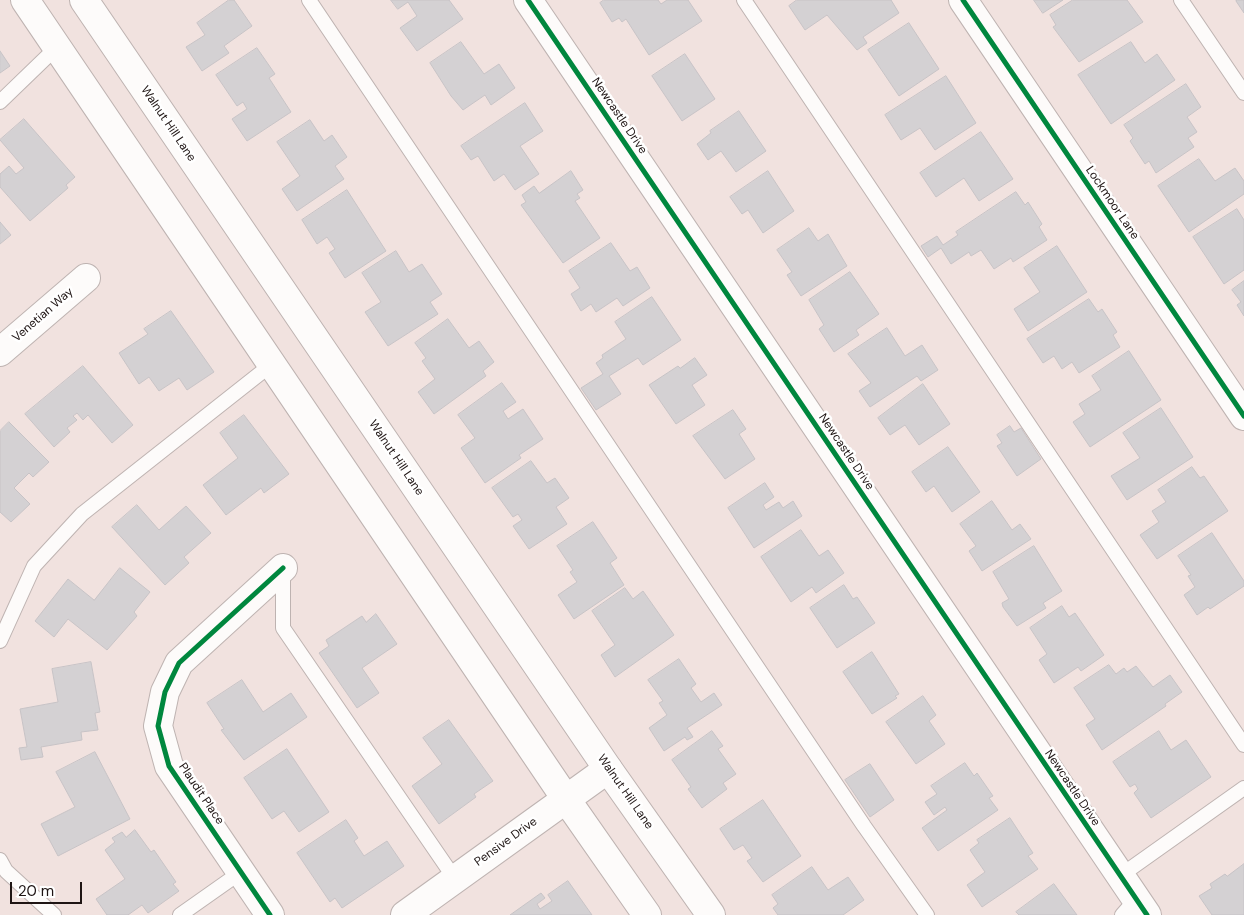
<!DOCTYPE html>
<style>
body{margin:0}
#map{position:relative;width:1244px;height:915px;overflow:hidden;background:#f1e2df;font-family:"DM Sans",sans-serif}
canvas{display:block}
.scale{position:absolute;left:10px;top:882px;width:72px;height:22px;box-sizing:border-box;border:2px solid #1f1514;border-top:0;padding-left:6px;font-size:15px;line-height:18px;white-space:nowrap;color:#1f1514;-webkit-text-stroke:4px #fff;paint-order:stroke}
</style>
<div id="map">
<canvas width="1244" height="915"></canvas>
<div class="scale">20 m</div>
</div>
<script>
const g = document.querySelector('canvas').getContext('2d');
g.lineJoin = 'round';
function paint(path, color) { g.fillStyle = color; g.fill(path, 'evenodd'); }
function strokePath(path, color, width, dash) { g.strokeStyle = color; g.lineWidth = width; g.lineCap = dash ? 'butt' : 'round'; g.setLineDash(dash || []); g.stroke(path); }
function write(font, color, halo, rows, align = 'center') {
  g.font = font + ' "DM Sans",sans-serif'; g.lineWidth = 5; g.setLineDash([]); g.textBaseline = 'middle'; g.strokeStyle = halo; g.fillStyle = color; for (const [text, x, y, turn = 0] of rows) {
    g.save(); g.translate(x, y); g.rotate((+turn || 0) * Math.PI / 180); g.textAlign = isNaN(turn) ? turn : align; if (halo) g.strokeText(text, 0, 0); g.fillText(text, 0, 0); g.restore();
  }
}
const building = new Path2D(`
 M229,0H234L252,26L224,46L229,53L202,71L186,47L205,35L197,23Z
 M391,0H449L463,19L417,51L400,28L417,16L408,2L398,9Z
 M604,0H658L661,4L667,0H688L702,21L649,55L626,19L622,22L619,18L612,22L600,3Z
 M797,0H891L899,13L863,37L867,43L857,50L827,15L805,30L789,6Z
 M1034,0H1063L1043,13Z
 M1073,0H1127L1143,22L1079,62L1053,27L1056,25L1050,15Z
 M1238,0H1244V13L1236,1Z
 M909,23L939,69L899,96L868,50Z
 M461,42L484,74L499,64L515,88L491,105L485,95L463,110L451,96L430,63Z
 M1131,42L1145,63L1157,54L1175,80L1111,124L1078,75Z
 M257,48L275,74L269,78L291,112L247,141L232,119L247,109L243,102L237,106L216,75Z
 M0,51L10,66L0,73Z
 M685,54L715,99L682,121L652,76Z
 M946,76L976,123L935,150L920,128L901,140L885,115Z
 M1186,84L1201,107L1187,117L1197,132L1188,138L1194,147L1156,173L1149,161L1145,164L1130,141L1133,138L1124,125Z
 M525,103L543,131L520,146L539,174L515,190L504,174L494,181L478,156L471,160L461,146Z
 M739,111L766,151L736,172L721,151L708,160L697,144L711,133L710,131Z
 M24,119L75,177L66,185L68,188L30,221L0,187V174L9,166L16,174L24,168L0,140Z
 M310,120L324,141L332,135L347,157L335,166L344,179L297,211L282,189L300,176L277,142Z
 M981,132L1013,179L979,201L964,178L936,197L920,173Z
 M1199,159L1215,181L1235,168L1244,181V194L1189,232L1158,186Z
 M571,171L583,190L577,194L580,198L575,201L600,238L563,263L521,205L526,202L522,195L534,186L539,193Z
 M768,171L794,211L763,233L748,210L742,214L730,197Z
 M347,190L386,251L345,278L329,253L335,249L327,237L317,244L302,220Z
 M1016,192L1025,205L1028,202L1042,224L1039,227L1047,240L1013,262L1011,258L994,269L981,250L971,256L969,252L951,264L941,248L928,257L921,246L937,236L943,245L958,235L956,232Z
 M1237,209L1244,220V270L1224,284L1193,237Z
 M0,222L11,235L0,244Z
 M809,228L818,241L828,234L847,266L801,296L787,275L792,272L777,250Z
 M611,243L630,271L637,267L650,288L623,306L617,298L596,312L591,304L581,311L571,294L580,288L569,271Z
 M1057,246L1087,292L1028,331L1014,309L1040,292L1024,268Z
 M396,251L409,272L422,264L442,294L430,302L438,314L388,346L365,312L381,302L362,273Z
 M850,272L879,314L856,330L859,335L834,352L819,329L824,325L809,300Z
 M1244,281V316L1237,305L1241,302L1232,290Z
 M652,297L681,340L643,365L638,358L609,376L621,394L596,410L581,388L603,374L596,363L603,358L602,355L626,339L615,322Z
 M1089,299L1098,312L1102,309L1117,332L1113,335L1120,347L1079,373L1072,362L1062,369L1054,356L1043,363L1027,339Z
 M171,311L214,372L187,390L179,378L159,391L149,377L139,384L119,353L148,334L144,329Z
 M448,319L469,348L479,341L494,362L483,371L486,376L434,414L418,392L435,379L422,361L426,358L415,343Z
 M887,328L905,356L922,345L938,370L921,381L917,376L870,407L859,391L871,383L848,354Z
 M1129,351L1161,400L1090,447L1073,422L1085,414L1079,404L1101,390L1092,376Z
 M695,358L707,375L692,385L705,405L676,424L649,385L678,366L680,368Z
 M83,366L133,425L112,443L88,415L83,420L77,413L73,416L77,420L67,428L70,432L54,447L25,414Z
 M502,383L516,402L503,411L508,419L523,409L543,439L519,455L521,458L485,483L461,448L475,438L458,415Z
 M923,384L950,424L919,445L905,425L890,435L878,418Z
 M1161,408L1193,457L1127,500L1111,476L1140,458L1123,433Z
 M733,410L746,429L739,434L755,459L725,479L693,436Z
 M244,415L289,474L264,493L261,488L226,515L203,485L238,458L220,433Z
 M9,422L49,462L33,477L29,473L14,488L30,504L11,522L0,512V431Z
 M1010,426L1014,432L1021,428L1041,459L1017,476L997,446L1002,443L997,435Z
 M948,447L980,492L952,512L934,486L926,492L912,472Z
 M531,461L547,483L555,478L569,498L556,507L567,524L529,549L513,526L522,520L518,514L513,517L492,488Z
 M1192,467L1200,478L1204,476L1228,511L1157,559L1140,535L1159,522L1152,511L1166,502L1158,490Z
 M765,483L774,497L763,505L766,510L779,502L783,508L793,501L802,516L754,548L728,508Z
 M992,501L1012,530L1020,524L1031,539L982,571L969,551L976,546L960,524Z
 M137,505L159,530L186,506L211,533L184,557L189,563L165,585L112,527Z
 M593,522L617,558L610,563L624,585L574,619L558,595L577,582L570,572L573,570L557,546Z
 M801,530L819,556L828,550L844,573L816,593L812,587L791,602L761,557Z
 M1212,533L1244,581V586L1210,609L1208,607L1197,615L1184,595L1195,587L1188,576L1191,575L1178,556Z
 M1034,546L1062,591L1043,603L1046,608L1017,626L1003,607L1002,603L1009,599L993,572Z
 M120,568L150,592L134,612L137,616L107,650L68,619L54,637L35,621L68,579L94,600Z
 M844,585L853,599L857,597L875,623L837,648L810,608Z
 M625,588L633,599L643,591L674,635L615,677L601,655L615,645L592,611Z
 M1062,606L1069,617L1075,613L1104,655L1081,671L1078,667L1054,683L1039,660L1047,654L1030,628Z
 M376,614L397,644L362,668L379,693L357,708L319,653L329,646L326,640L362,616L366,622Z
 M872,652L899,694L895,696L897,698L872,714L843,672Z
 M679,659L696,684L691,688L701,702L714,693L722,705L687,728L693,737L687,740L685,737L664,751L649,728L667,715L659,703L663,701L648,680Z
 M91,662L100,712L95,713L98,730L81,732L82,740L41,747L43,757L21,760L19,748L27,747L20,709L58,702L52,669Z
 M1109,665L1116,674L1124,668L1127,672L1136,666L1153,687L1170,675L1182,692L1165,704L1166,706L1102,750L1086,725L1095,719L1074,688Z
 M242,680L263,712L291,693L307,717L244,760L221,730L224,729L207,703Z
 M923,696L936,715L929,721L945,744L916,764L886,722Z
 M449,720L493,781L474,794L476,797L439,824L412,786L442,764L423,738Z
 M712,731L723,746L718,749L736,774L723,783L727,789L702,808L688,789L691,787L672,760Z
 M1159,731L1171,750L1186,740L1211,777L1151,818L1134,793L1138,789L1135,784L1130,787L1113,762Z
 M287,749L329,812L299,832L284,811L272,819L244,778Z
 M95,752L130,819L58,856L41,824L75,807L56,772Z
 M965,763L974,776L977,773L993,796L989,798L998,810L938,851L922,828L947,810L945,807L934,815L925,802L937,794L931,786Z
 M870,764L894,800L870,817L845,780Z
 M763,800L801,856L763,882L747,861L752,858L743,845L734,850L720,829Z
 M1010,818L1033,853L1028,856L1038,869L982,907L967,885L985,872L970,850L979,843L977,840Z
 M346,820L358,838L354,841L364,856L387,841L404,866L342,908L335,898L330,902L297,853Z
 M135,830L151,852L154,850L176,882L173,884L179,891L148,913L142,905L128,915H107L96,899L125,879L105,850L115,842L112,838L122,832L126,837Z
 M1244,864V915H1212L1199,896L1212,888L1210,884L1225,874L1227,876Z
 M812,867L828,890L848,877L864,900L843,915H778L773,908L778,904L772,895Z
 M568,881L592,915H510L541,893L545,898L537,904L540,909L552,901L548,895Z
 M1054,884L1077,915H1019L1016,912Z`);
const service = new Path2D(`
 M309,0L864,826L927,915
 M744,0L1244,745
 M1181,0L1244,93
 M0,102L57,47
 M283,568V628L455,879
 M0,641L34,566L82,514L272,364
 M0,860L6,871L54,915
 M1120,876L1244,788
 M180,915L241,872
 M1122,915L1136,899`);
const minor = new Path2D(`
 M528,0L1147,915
 M963,0L1244,416
 M0,352L86,278
 M270,915L169,766L158,726L165,692L179,663L283,568
 M405,915L608,769`);
const secondary = new Path2D(`
 M25,0L566,799L647,915
 M84,0L608,769L711,915`);
const cycleway = new Path2D(`
 M528,0L1147,915
 M963,0L1244,416
 M270,915L169,766L158,726L165,692L179,663L283,568`);
const streetNames = [
 ["Newcastle Drive",619,116,56],
 ["Walnut Hill Lane",168,124,56],
 ["Lockmoor Lane",1112,203,56],
 ["Venetian Way",43,315,-41],
 ["Newcastle Drive",846,452,56],
 ["Walnut Hill Lane",396,458,56],
 ["Newcastle Drive",1072,788,56],
 ["Walnut Hill Lane",625,792,55],
 ["Plaudit Place",201,794,56],
 ["Pensive Drive",506,842,-36]
];
paint(building, '#d4d1d3');
strokePath(building, '#c7c3c6', 1);
strokePath(service, '#beb3b1', 16);
strokePath(minor, '#beb3b1', 30);
strokePath(secondary, '#beb3b1', 30);
strokePath(service, '#fdfbfa', 14);
strokePath(minor, '#fdfbfa', 28);
strokePath(secondary, '#fdfbfa', 28);
strokePath(cycleway, '#00873e', 5);
write('12px', '#1f1514', '#fff', streetNames);
</script>
